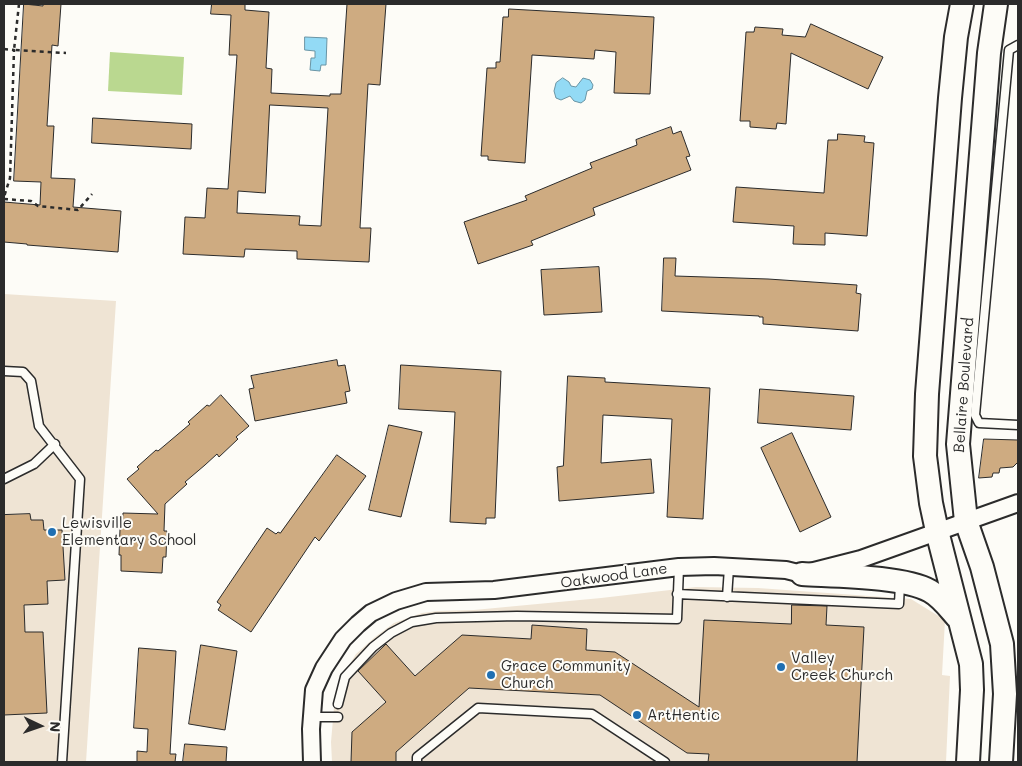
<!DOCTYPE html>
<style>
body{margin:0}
#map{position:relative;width:1022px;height:766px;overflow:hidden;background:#fdfcf7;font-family:Mali,sans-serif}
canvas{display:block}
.frame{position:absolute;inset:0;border:5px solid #2b2b2b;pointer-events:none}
.north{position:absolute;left:15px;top:701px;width:50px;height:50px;-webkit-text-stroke:4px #fdfcf7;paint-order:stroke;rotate:93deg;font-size:14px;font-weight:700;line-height:20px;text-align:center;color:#2b2b2b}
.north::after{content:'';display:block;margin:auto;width:18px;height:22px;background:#2b2b2b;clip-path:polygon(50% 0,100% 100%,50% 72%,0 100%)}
</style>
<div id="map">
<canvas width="1022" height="766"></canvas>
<div class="frame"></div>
<div class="north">N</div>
</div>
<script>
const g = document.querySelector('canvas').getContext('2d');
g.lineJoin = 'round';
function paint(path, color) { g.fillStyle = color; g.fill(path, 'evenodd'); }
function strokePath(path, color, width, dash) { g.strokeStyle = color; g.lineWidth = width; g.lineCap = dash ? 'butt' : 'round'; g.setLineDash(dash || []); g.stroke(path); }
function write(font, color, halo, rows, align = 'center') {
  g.font = font + ' Mali,sans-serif'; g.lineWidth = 4; g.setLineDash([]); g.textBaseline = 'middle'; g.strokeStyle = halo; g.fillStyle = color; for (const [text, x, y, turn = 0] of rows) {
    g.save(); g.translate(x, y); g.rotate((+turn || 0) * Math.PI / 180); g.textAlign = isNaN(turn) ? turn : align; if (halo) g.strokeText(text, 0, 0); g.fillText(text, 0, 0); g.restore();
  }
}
const built = new Path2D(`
 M4,294L116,301L86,762H4Z
 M696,587L758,588L911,599L945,620L942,675L950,676L946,762H332L331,742L335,696L345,672L356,654L375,637L394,623L422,613L438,611L474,610L601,598Z`);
const green = new Path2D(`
 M110,52L184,57L182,95L108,91Z`);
const water = new Path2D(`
 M305,37L327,38L326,65H321L320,71L310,70L311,58H315V51L305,50Z
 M563,78L569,82L571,86L576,87L583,78L590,80L593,85L592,89L587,91L585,100L581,103L574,101L570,96L561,100L556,98L554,91L556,83Z`);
const building = new Path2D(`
 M24,4L43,6V4H61L58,46L52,45L47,126H54L51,178L75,179L73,207L121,211L118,252L27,245V244L4,242V202L40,205L41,182L14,181Z
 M212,4H245V10L269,12L266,68L272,69L271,93L330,96V94H341L347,4H386L380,85L368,84L360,228H371L369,262L297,259V251L245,249L244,257L183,254L185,217L205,218L207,188L228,189L237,55H229L231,15L211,14ZM270,105L328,108L321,226L299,225L300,216L237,213L238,191L265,193Z
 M509,9L654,17L650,94L614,93L616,52L595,50L594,59L532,55L525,163L488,160V156H481L487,68H496V62H500L503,17H508Z
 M811,24L883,57L868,89L791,53L786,124L777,123L776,129L750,127V121H740L746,32H754L755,27L783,29L782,35L805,37Z
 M93,118L192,124L191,149L92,143Z
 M671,127L673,134L681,131L690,156L686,157L691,170L593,208L595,215L531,241L533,245L478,264L464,222L527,200L525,196L592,168L590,163L637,145L636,140Z
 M838,134L865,136L864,142L874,143L867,236L825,233V245L793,244L794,226L733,222L736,187L824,193L828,140H837Z
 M664,258H676L675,276L768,279L857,285L856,293L861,294L858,331L763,324V317H759V316L662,311Z
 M599,267L602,312L544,315L541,270Z
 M337,360L338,366L345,365L350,391L345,392L347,403L255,421L249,389L254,388L251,376Z
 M401,365L501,371L495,518H486V524L450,522L455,412L399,409Z
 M568,376L605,378V382L710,388L703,519L667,517L672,419L603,415L601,463L651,459L654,493L559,501L557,467L563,466Z
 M760,389L854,396L851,430L758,423Z
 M221,395L249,426L236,437L238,439L219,457L217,454L205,465L185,482L187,484L165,504L164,531H167L166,557H163L162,573L121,571V555H119L120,529H122L123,513L158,514L127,479L139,469L137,467L156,450L158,451L190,424L188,422L207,405L209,406Z
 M389,425L422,432L401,517L369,510Z
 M792,433L831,517L800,532L761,448Z
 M984,439L1018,440V462L1013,467L1000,468L999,473H993L992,477L979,478Z
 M337,455L366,476L319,541L315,537L251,632L218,610L221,605L217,602L267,528L276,534L278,532L280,533Z
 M30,514L31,520H43L44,530H62L65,580L47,581L48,604L24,605L25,632H43L47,713L4,715V515Z
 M792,605L827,606L826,625L864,627L857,762H708L709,754L687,753L600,695L469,688L396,752V762H351L352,732L386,702L358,671L386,644L415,676L462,635L531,639L532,625L587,629L586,650L615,652L699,707L704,620L791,624Z
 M201,645L237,651L225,730L189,724Z
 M139,648L176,651L170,754H176L175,762H137V751L147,752L148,729L134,728Z
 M185,744L227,747L226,762H183Z`);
const path = new Path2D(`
 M19,4L14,50L66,53
 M4,49L14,50L10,178L4,197
 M4,199L31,201L38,206L78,210L92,194`);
const service = new Path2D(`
 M1018,45L1009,50L975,415L979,423L1018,425
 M4,371L23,372L31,381L39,426L80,479L62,762
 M4,479L34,464L55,444
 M677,594L899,604L900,584
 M727,597L729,568
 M338,704L345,677L373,647L391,633L412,622L436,618L517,616L677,619L679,567
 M312,717H338
 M417,762V757L478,708L592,714L665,762`);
const minor = new Path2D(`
 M312,762L311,729L314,690L324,668L343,639L358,624L371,613L396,601L426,592L494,590L679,567L714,566L786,570L802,574L861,559L1018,503`);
const secondary = new Path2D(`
 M962,4L956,37L950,98L927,394L925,456L931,503L937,531L971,664L972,690L968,762
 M996,4L989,53L958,444L966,521L982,567L1002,644L1005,694L1001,762
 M802,574C834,576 903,576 930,591C941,597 949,608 957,617`);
const markers = [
 [52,532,5,"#1f6fb2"],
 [781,667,5,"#1f6fb2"],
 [491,675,5,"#1f6fb2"],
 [637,715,5,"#1f6fb2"]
];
const streetNames = [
 ["Bellaire Boulevard",964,385,-86],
 ["Oakwood Lane",614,576,-8]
];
const poiNames = [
 ["Lewisville",62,523],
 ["Elementary School",62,540],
 ["Valley",791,658],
 ["Creek Church",791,675],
 ["Grace Community",501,666],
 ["Church",501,683],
 ["ArtHentic",647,715]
];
paint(built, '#efe4d4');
paint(green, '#bad890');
paint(water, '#93daf5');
strokePath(water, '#6994a4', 1);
paint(building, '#ceab81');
strokePath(building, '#2b2b2b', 1);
strokePath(service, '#2b2b2b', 11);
strokePath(minor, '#2b2b2b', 20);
strokePath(secondary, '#2b2b2b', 26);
strokePath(path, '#2b2b2b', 2.5, [4, 4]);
strokePath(service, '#fdfcf7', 8);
strokePath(minor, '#fdfcf7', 16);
strokePath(secondary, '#fdfcf7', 22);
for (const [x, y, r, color] of markers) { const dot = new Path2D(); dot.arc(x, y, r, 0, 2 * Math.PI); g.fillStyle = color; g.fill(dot); strokePath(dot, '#fdfcf7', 2); }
write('15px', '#2b2b2b', '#fdfcf7', streetNames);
write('15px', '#2b2b2b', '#fdfcf7', poiNames, 'left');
</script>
